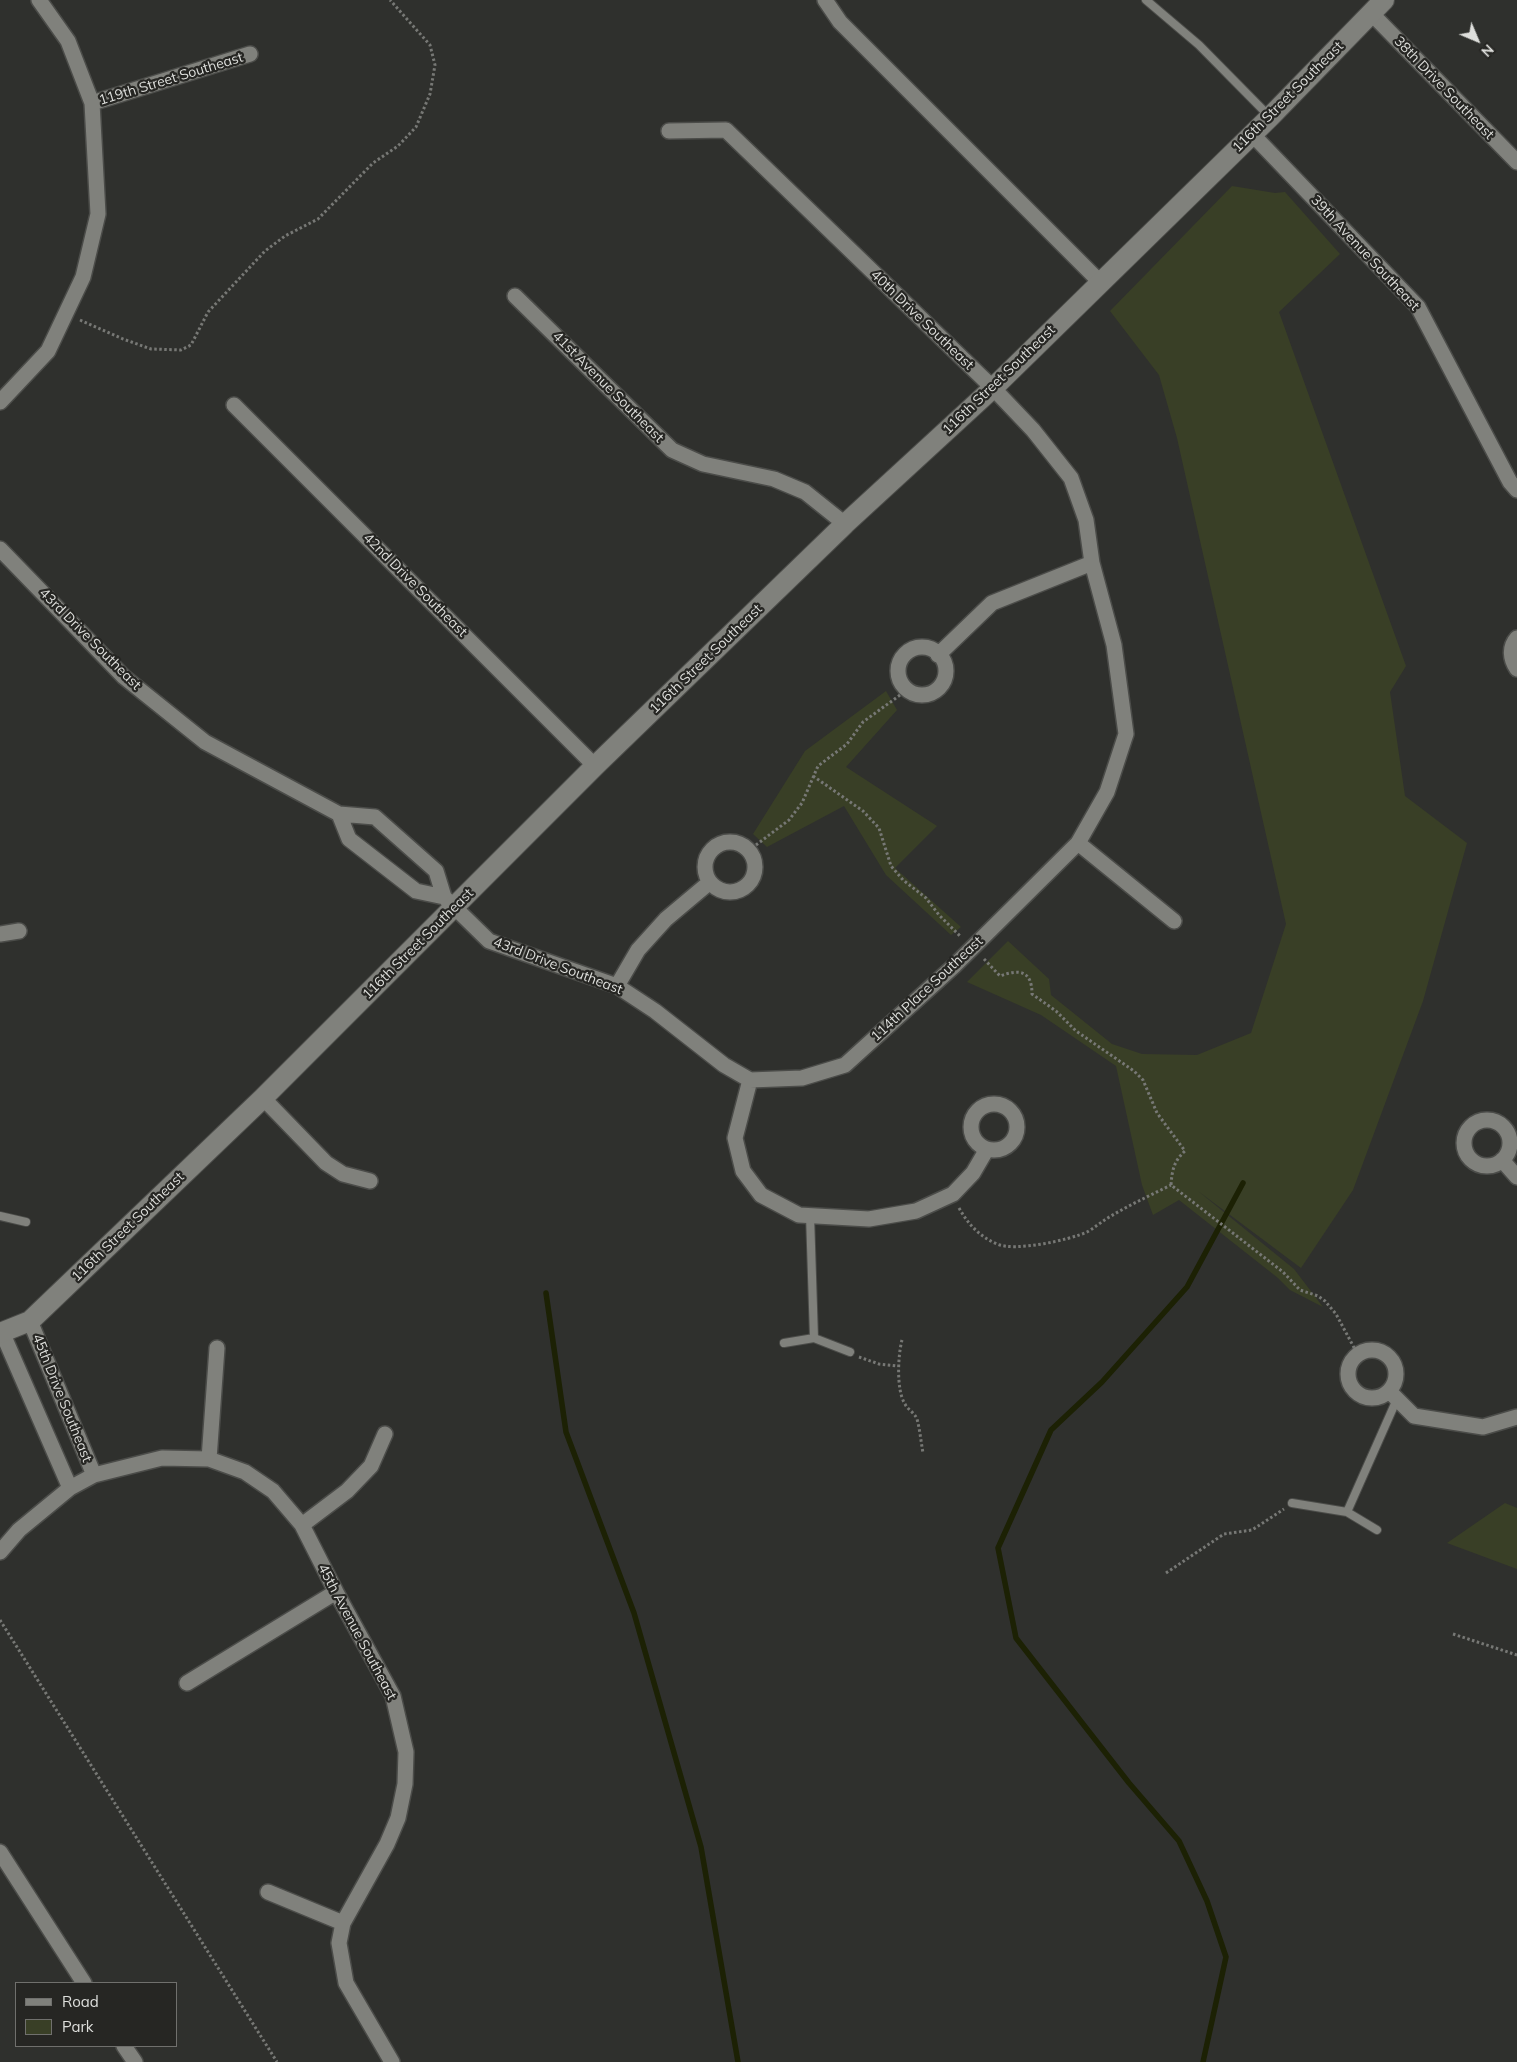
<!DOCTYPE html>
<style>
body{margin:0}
#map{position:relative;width:1517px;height:2062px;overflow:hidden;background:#2f302d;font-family:Mulish,sans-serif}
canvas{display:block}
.legend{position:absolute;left:15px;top:1982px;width:162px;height:65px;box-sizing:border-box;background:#262623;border:1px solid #70706d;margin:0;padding:6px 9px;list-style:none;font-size:15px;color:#dedfdc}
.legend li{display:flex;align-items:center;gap:10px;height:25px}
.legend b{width:25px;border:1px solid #70706d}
.north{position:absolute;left:1452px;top:15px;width:50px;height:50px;-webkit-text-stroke:4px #262623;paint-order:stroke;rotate:135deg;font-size:14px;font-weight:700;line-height:20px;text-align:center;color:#dedfdc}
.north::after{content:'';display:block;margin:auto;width:18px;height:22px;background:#dedfdc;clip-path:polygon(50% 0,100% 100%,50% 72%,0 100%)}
</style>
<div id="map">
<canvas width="1517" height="2062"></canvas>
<ul class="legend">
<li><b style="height:6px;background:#80817c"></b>Road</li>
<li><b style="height:14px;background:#393f26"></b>Park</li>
</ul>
<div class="north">N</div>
</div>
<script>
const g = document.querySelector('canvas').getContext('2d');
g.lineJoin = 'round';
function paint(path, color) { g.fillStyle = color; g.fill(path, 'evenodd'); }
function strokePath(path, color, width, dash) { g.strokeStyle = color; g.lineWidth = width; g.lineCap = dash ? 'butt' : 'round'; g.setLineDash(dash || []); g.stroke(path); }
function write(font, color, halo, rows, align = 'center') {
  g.font = font + ' Mulish,sans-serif'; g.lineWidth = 4.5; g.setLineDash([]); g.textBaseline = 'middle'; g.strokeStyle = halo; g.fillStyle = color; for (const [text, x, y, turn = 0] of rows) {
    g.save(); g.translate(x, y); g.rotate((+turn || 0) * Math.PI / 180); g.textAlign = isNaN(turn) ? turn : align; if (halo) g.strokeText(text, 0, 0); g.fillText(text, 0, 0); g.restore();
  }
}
const green = new Path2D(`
 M1232,186L1275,193L1285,192L1340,254L1279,312L1406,666L1390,692L1405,796L1467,843L1423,1001L1353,1190L1301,1268L1198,1191L1294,1269L1323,1307L1290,1290L1278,1278L1179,1200L1153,1215L1142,1185L1116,1066L1041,1015L967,982L1008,941L1049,979L1051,995L1112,1044L1142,1054L1197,1055L1251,1033L1286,924L1177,438L1159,375L1110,311Z
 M886,691L897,710L846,767L937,826L895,868L961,927L951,935L886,875L844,806L767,847L753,834L805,751Z
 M1505,1503L1517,1508V1569L1447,1543Z`);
const stream = new Path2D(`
 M546,1293L566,1432L634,1613L701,1847L738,2062
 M1203,2062L1226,1957L1207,1901L1179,1841L1129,1783L1016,1638L998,1548L1051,1430L1102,1382L1187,1287L1243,1183`);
const path = new Path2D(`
 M80,320L123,339L151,349L181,350L191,345L208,312L265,251L285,236L318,219L373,163L398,146L416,127L430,94L435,65L430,45L390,0
 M813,776L863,811L879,828L891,866L903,880L926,898L939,915L961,937
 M748,851L789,820L802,803L818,766L847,744L863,722L907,690
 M984,959L1000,976C1019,969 1032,970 1032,994L1056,1011L1076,1031L1134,1071L1143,1080L1157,1113L1185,1151C1174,1161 1172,1170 1171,1185L1283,1272L1300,1290L1318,1296L1325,1301L1336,1314L1358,1355
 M959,1208C968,1224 980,1237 997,1244C1015,1252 1069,1240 1087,1232C1094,1228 1100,1223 1106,1219C1127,1206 1149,1196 1171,1185
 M902,1340C898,1355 896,1390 905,1404C908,1410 914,1412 917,1419C920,1430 921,1442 923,1453
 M859,1357L879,1364L898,1366
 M1166,1573L1224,1534L1252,1530L1284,1509
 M0,1620L277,2062
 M1453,1634L1517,1655`);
const lane = new Path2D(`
 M1146,0L1199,45L1270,117
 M810,1215L814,1338
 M0,1216L26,1222
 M784,1343L814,1338L850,1352
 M1292,1503L1347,1512L1377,1530
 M1347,1512L1397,1399`);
const street = new Path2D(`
 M825,0L840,22L1100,282
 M1371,13L1517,162
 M92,103L250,54
 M669,131L726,130L993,388L1033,430L1071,478L1086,520L1092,563L1114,645L1126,734L1107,792L1078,843L954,966L845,1065L802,1078L750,1080
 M1252,134L1418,307L1510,482L1517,490
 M515,296L672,450L703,464L774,479L805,492L845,524
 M0,402L48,351L83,277L98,214L92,103L68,41L39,0
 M234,405L595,766
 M0,549L124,677L205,742L339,814L375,817L436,871L444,897
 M1517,638C1509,647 1510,659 1517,669
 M898 671a24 24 0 1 1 48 0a24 24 0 1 1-48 0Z
 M938,655L992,603L1092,563
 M339,814L349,839L416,891L444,897L489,941L617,986L655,1011L724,1065L750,1080
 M705 867a25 25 0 1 1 50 0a25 25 0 1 1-50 0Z
 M1078,843L1174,921
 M0,934L19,931
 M617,986L638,950L666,919L710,882
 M750,1080L735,1138L743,1171L761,1195L799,1215L869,1219L916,1211L953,1194L973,1173L987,1149
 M263,1098L326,1163L343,1174L370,1181
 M971 1127a23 23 0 1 1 46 0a23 23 0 1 1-46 0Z
 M1464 1143a23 23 0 1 1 46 0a23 23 0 1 1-46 0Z
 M1502,1160L1517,1177
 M30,1321L94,1475
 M2,1332L70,1488
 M1348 1374a24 24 0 1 1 48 0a24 24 0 1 1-48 0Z
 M1389,1391L1414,1416L1483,1427L1517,1417
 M209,1459L217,1348
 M302,1525L347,1491L371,1466L385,1434
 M0,1552L19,1530L70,1488L94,1475L162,1458L209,1459L245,1472L273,1491L302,1525L336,1592L393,1696L406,1752L405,1784L398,1818L387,1844L343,1923L339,1943L346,1983L392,2062
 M187,1683L336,1592
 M0,1852L84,1983
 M268,1892L343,1923
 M124,2046L135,2062`);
const secondary = new Path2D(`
 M0,1333L30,1321L263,1098L595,766L845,524L993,388L1270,117L1384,0`);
const streetNames = [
 ["119th Street Southeast",171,79,-17],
 ["38th Drive Southeast",1444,88,46],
 ["116th Street Southeast",1288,97,-45],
 ["39th Avenue Southeast",1365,253,47],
 ["40th Drive Southeast",922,320,44],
 ["116th Street Southeast",999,380,-44],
 ["41st Avenue Southeast",608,387,45],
 ["42nd Drive Southeast",415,585,45],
 ["43rd Drive Southeast",90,639,45],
 ["116th Street Southeast",706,659,-44],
 ["116th Street Southeast",418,944,-45],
 ["43rd Drive Southeast",558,966,21],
 ["114th Place Southeast",927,989,-43],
 ["116th Street Southeast",128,1227,-44],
 ["45th Drive Southeast",62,1398,68],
 ["45th Avenue Southeast",357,1632,62]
];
paint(green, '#393f26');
strokePath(stream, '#1c2104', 5.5);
strokePath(lane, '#4b4c49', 10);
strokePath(street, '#4b4c49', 18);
strokePath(secondary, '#4b4c49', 22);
strokePath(path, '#777875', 3, [2.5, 2.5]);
strokePath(lane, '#80817c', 8);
strokePath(street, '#80817c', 15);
strokePath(secondary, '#80817c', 20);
write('14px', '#dedfdc', '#262623', streetNames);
</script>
